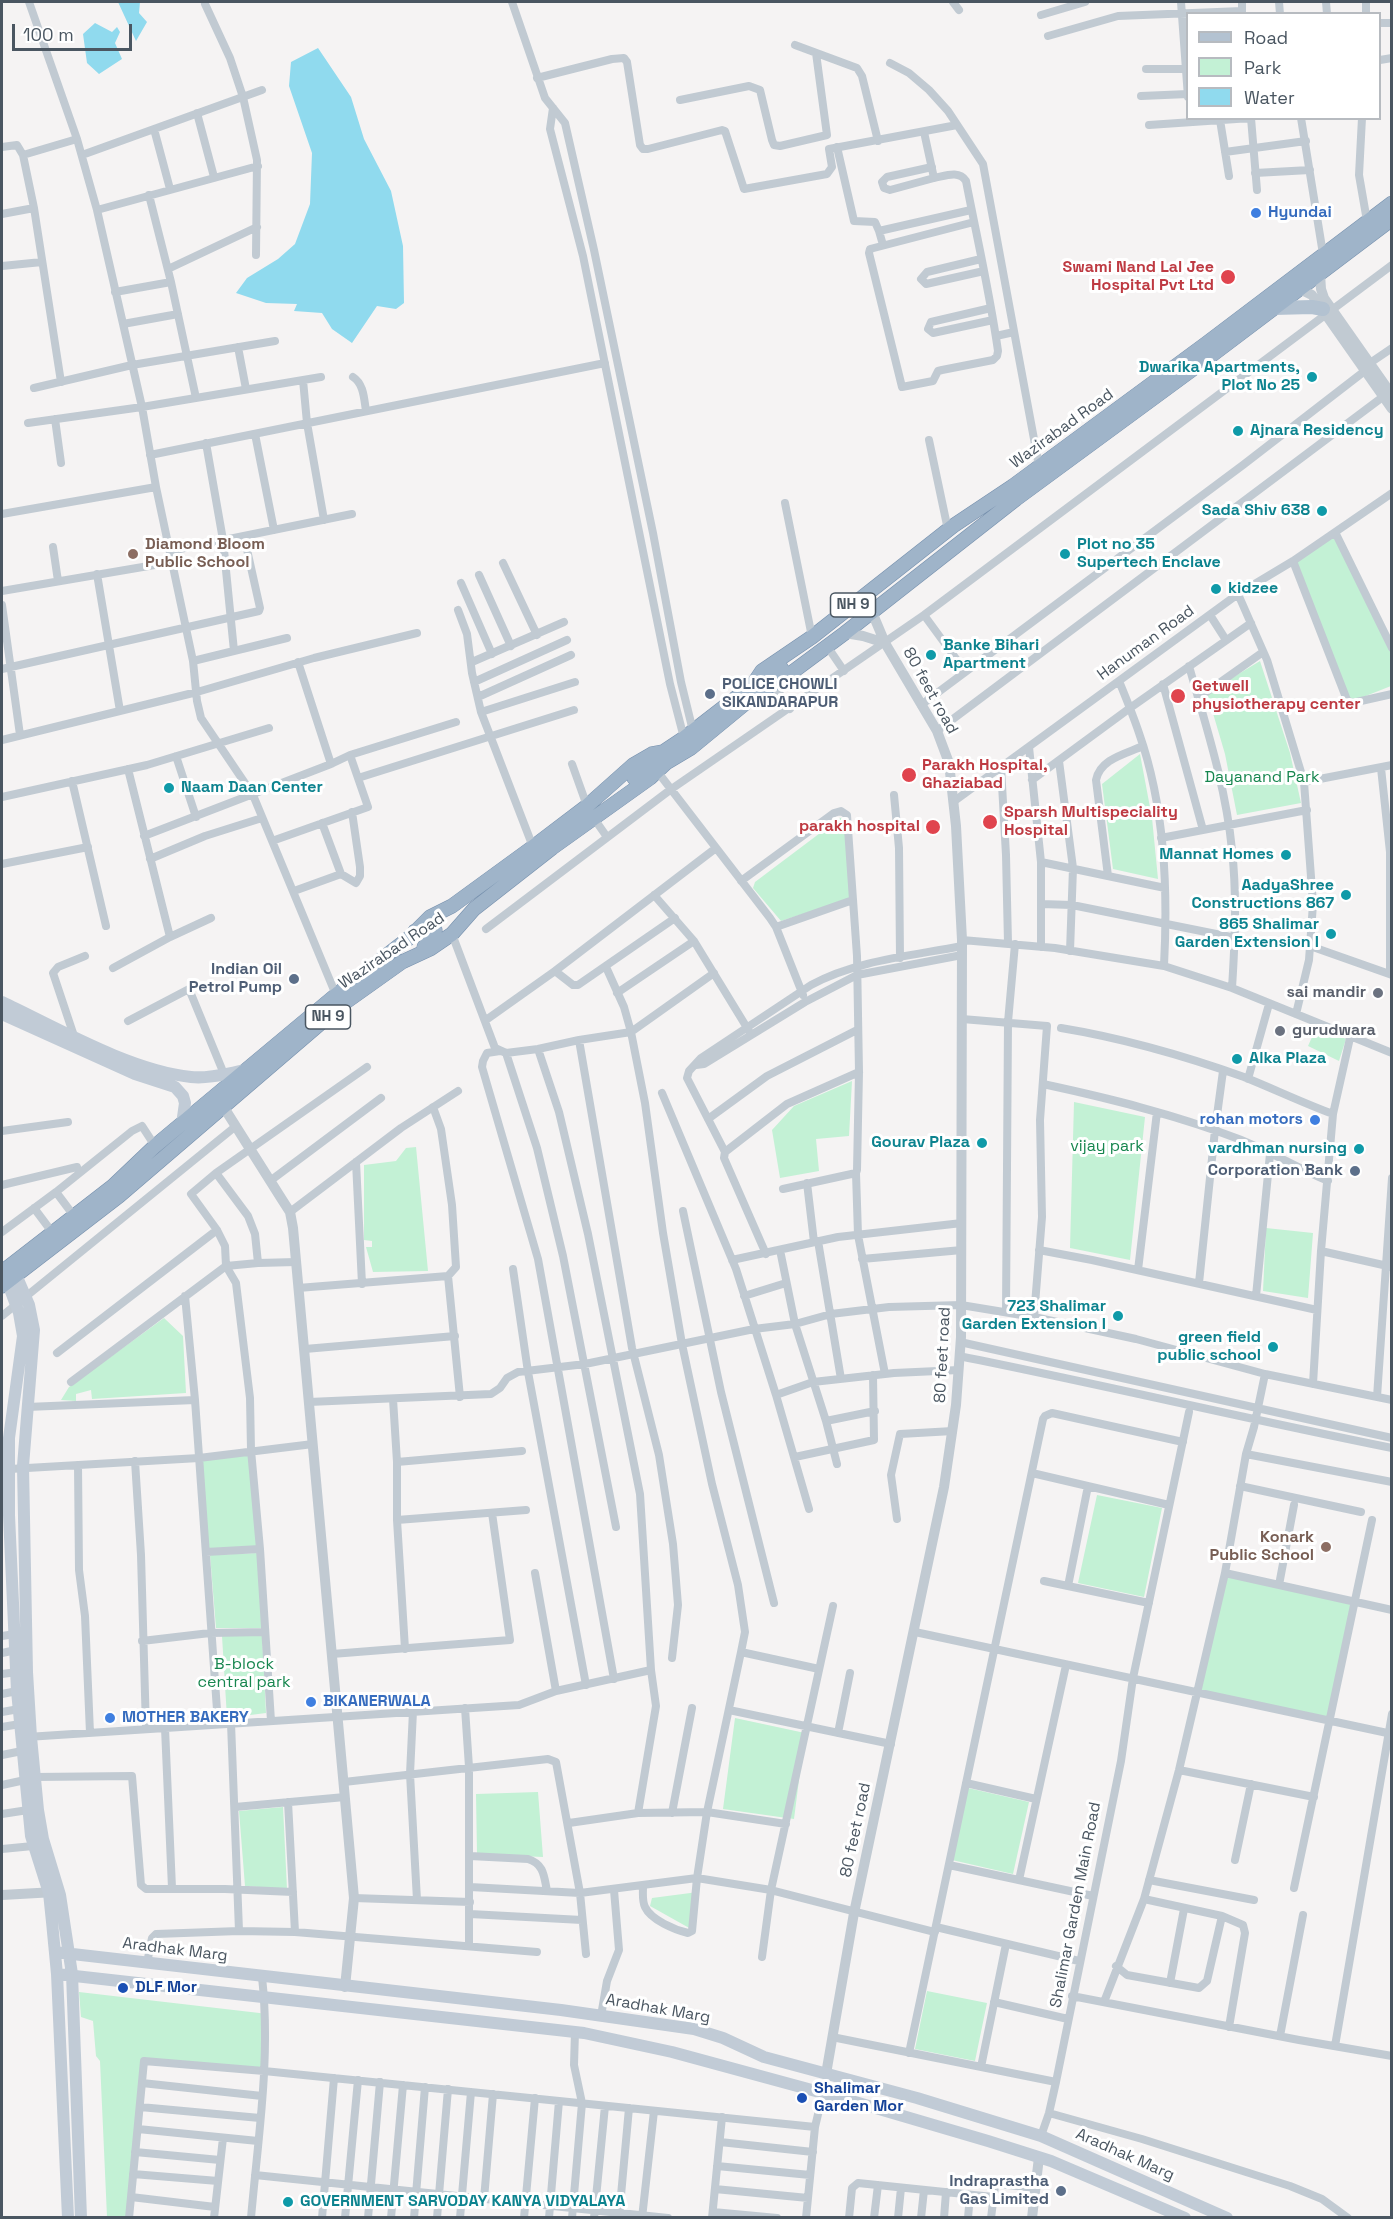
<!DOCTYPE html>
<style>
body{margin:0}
#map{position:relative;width:1393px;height:2219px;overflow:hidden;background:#f5f3f3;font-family:"Space Grotesk",sans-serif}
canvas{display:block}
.frame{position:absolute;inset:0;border:3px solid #4a5661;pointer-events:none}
.legend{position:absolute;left:1186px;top:12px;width:195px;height:108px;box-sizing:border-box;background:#fff;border:2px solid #b7bbc0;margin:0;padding:8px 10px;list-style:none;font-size:18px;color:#4a5661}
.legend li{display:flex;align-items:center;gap:12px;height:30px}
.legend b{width:30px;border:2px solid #b7bbc0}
.scale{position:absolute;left:12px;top:24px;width:120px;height:27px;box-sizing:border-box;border:3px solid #4a5661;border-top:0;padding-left:8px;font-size:18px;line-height:21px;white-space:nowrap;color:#4a5661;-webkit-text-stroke:4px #fff;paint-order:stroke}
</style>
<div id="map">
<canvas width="1393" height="2219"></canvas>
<div class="frame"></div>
<ul class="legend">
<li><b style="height:8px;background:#b3c2d1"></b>Road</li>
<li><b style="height:16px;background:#c3f1d5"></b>Park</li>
<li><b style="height:16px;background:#90daee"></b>Water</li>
</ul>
<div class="scale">100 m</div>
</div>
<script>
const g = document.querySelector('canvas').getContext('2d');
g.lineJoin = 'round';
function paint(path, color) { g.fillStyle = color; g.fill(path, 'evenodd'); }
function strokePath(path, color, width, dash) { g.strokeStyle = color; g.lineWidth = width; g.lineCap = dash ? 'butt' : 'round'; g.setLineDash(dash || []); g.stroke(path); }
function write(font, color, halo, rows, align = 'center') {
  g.font = font + ' "Space Grotesk",sans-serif'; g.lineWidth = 6; g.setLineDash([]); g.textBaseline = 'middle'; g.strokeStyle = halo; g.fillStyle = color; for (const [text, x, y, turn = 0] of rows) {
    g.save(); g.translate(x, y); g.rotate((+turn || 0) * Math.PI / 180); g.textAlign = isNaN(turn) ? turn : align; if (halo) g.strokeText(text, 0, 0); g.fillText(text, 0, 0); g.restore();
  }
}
const green = new Path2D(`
 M1335,532L1391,648V686L1348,703L1293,561Z
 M1260,661L1290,753L1301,803L1237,815L1225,754L1207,693Z
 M1140,754L1152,818L1158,879L1113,869L1102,784Z
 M849,817L856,897L781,921L753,888L755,882L840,818Z
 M1317,1026L1346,1039L1339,1061L1308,1046Z
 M852,1081L849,1136L816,1139L819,1171L780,1178L772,1130L794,1106Z
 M1074,1102L1145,1117L1130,1260L1070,1248Z
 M416,1147L428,1271L373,1272L366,1247H372V1241L364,1240V1165L396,1161L406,1148Z
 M1266,1228L1313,1233L1308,1298L1263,1291Z
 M164,1318L183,1336L186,1393L92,1399L91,1390L76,1394V1401L61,1400L69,1387Z
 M250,1452L257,1547L209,1550L200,1459Z
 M1097,1495L1162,1508L1144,1597L1078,1583Z
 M258,1553L263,1628H216L210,1555Z
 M1225,1573L1355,1602L1330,1722L1198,1694Z
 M262,1635L266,1713L227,1718L222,1636Z
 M735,1718L805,1733L794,1819L723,1809Z
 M968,1788L1029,1802L1013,1874L952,1860Z
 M538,1792L543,1857L477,1854L476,1794Z
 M283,1807L287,1889L245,1886L239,1811Z
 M698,1892L691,1929L650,1906L652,1898Z
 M927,1991L987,2003L975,2061L915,2049Z
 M79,1992L268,2014L262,2068L145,2058L126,2217H107L100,2061L96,2056L93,2021L81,2017Z`);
const water = new Path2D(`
 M118,2H140L139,13L147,22L136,41Z
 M95,23L112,32L117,27L120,32L115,43L122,59L99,74L87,63L83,34Z
 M318,48L351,97L364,139L391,191L403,246L404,303L396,309L377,306L352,343L332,329L322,313L294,311L297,304L266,303L236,293L247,278L278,259L295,244L310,204L312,153L289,86L291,62Z`);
const minor = new Path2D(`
 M29,2L77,139L97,210L142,407L156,487L193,661L197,701L201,718L253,795L336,995
 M512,2L545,98L565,123L594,250L653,533L681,682L693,731
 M953,2L959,10
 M1181,2L1188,97
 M1242,2V14
 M1279,2L1280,14
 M1326,2L1327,14
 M205,4L230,58L243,97L257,160L256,255
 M1366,14V2
 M1041,15L1085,2
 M1380,23H1392
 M1048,36L1118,16L1242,11
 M795,45L857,68L862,76L878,141
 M1380,60L1392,58
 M890,63L909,73L929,90L948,111L983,164L1039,466
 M1146,69H1188
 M537,78L612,59L624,58L627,62L640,145L643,149H648L722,130L725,131L744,189L827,174L832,167L829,149L957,125
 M1141,96L1188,94
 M680,100L749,86L760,90L772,140L774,145L780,146L827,135L816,53
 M553,108L550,129L583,256L670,684L684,738
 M197,113L214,177
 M1301,118L1323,254
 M1362,118L1359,175L1367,221
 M1220,120L1229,176
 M1149,125L1251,118L1257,190
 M154,129L170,189
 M924,132L934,178C945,176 959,170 966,181C977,238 990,294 998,351L997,356L993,360L942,370L938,371L933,381L902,387L869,253L870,249L974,222
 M2,147L17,145L23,155L34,208L61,382
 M837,147L854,221L875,222L879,231
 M1225,152L1306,141
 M23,155L77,139
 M82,155L262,90
 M932,167L887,177L882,182L884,188L890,190L934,178
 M1255,173L1310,170
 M149,195L171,282L196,398
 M97,210L258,166
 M2,214L34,208
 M883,245L879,231L971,210
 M981,259L927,272L921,279L926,284L984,271
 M2,266L42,262
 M168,269L257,227
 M115,292L171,282
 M991,308L931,322L928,329L933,333L993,320
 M123,324L178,314
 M996,336L1014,332
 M238,347L246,389
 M1370,363L1392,348
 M353,377C364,384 364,399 366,411
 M303,380L307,423L324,520
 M34,388L132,365L275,341
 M55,419L61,463
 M28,423L142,407L321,377
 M255,434L274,530
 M929,440L948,530
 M206,443L223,540L234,651
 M150,455L605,363
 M785,503L812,637
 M2,514L156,487
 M1335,532L1392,648
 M53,547L58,581
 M170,551L352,514
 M1293,561L1347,700L1352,703L1392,694
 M503,563L537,635
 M97,574L120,711
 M479,575L511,646
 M461,583L492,654
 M2,591L172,562
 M1238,594L1267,660L1304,782L1313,904L1309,960L1296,1014
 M2,605L20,735
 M458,610L467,634L472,673L481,712L533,847
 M924,615L965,671
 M1210,615L1226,640
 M827,646L844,671
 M193,661L287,638
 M298,662L331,764
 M472,662L564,622
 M1189,666C1206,726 1226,787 1232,850C1237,896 1235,941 1232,988
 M2,669L259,611L260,608L244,536
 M1119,681C1126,698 1133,715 1139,733C1165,807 1168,889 1164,966
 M474,682L567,640
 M773,684L790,709
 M1163,684L1203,830
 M478,697L571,655
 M1198,698L1263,652
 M921,705L1243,465L1366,370
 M481,712L575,682
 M937,731L1384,396
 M2,740L197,692L314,658L417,633
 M1029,747L1041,862V947
 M176,756L196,817
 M1059,761L1073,868L1070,951
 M572,764L587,806
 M1001,767L1006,855L1008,943
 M1381,768L1390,852V974
 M128,769L170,937
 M657,771L770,918L776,927L803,995
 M358,778L574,710
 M1032,780L1130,708L1251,623
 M72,781L106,926
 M1304,782L1392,765
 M894,795L899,848L900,958
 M2,797L147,765L269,728
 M953,802L1238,594L1293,561L1392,493
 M593,817L607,837
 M322,823L341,874L356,883L360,876V867L352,812
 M144,836L331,764L350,755L456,722
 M1161,838L1307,810
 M272,841L368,807L350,755
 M150,859L205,836L262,818
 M1041,862L1165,888
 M2,864L88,847
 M1108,876L1096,780C1100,759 1125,754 1143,746
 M741,881L834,813L841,811L847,815L857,956L859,1072L857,1170L856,1173L783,1189
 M294,891L341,874
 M654,895L694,941L749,1031
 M1041,904L1072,905L1236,938
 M776,927L853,900
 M486,929L670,790L924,615L1392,265
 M452,934L495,1048L506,1053L538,1049L579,1040L631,1032L714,973
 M962,940L1055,948L1164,966L1232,988L1392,1053
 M1310,946L1392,975
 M606,967L624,1007L631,1032L645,1103L663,1233L682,1344L712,1484L738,1585L745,1632L741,1652
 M113,968L170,937L211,918
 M555,971L573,985H578L675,918
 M617,993L694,941
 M962,1019L1047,1026L1040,1120L1042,1217L1034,1317
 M486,1020L555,971L716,848
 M128,1021L189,989L224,1074
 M1061,1028C1122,1038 1185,1056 1244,1077C1274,1089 1303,1103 1333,1114
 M74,1036L53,973L58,967L85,956
 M579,1040L632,1348L659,1455L673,1544L678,1605L672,1658
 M538,1049L559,1112L588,1234L640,1494L651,1670L656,1706L638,1813
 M500,1051L487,1053L483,1061L482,1067L538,1259L614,1679
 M506,1053L537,1148L563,1256L616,1527
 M696,1065L704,1064L805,1002L857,975L962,955
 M1248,1079L1269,1004
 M1043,1084C1108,1098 1174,1114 1236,1138C1268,1150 1297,1168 1328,1181
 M662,1093L736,1269L776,1395L813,1382L894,1373L959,1370
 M708,1119L767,1076L857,1030
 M2,1131L68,1122
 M725,1152L687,1078L689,1071L701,1058L811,985C857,960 911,956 962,946
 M356,1162L362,1284
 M216,1173L248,1216L255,1234L258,1263
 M856,1173L858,1235L885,1374
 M270,1181L381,1098
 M807,1183L814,1242
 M2,1185L77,1167
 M56,1192L74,1216
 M34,1208L52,1232
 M683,1211L721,1392L774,1603
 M290,1212L401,1128L458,1091
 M2,1232L56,1192L132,1131L142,1126L155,1146
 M818,1241L841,1379
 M780,1250L795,1324L826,1421L837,1464
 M1039,1250L1092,1260L1317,1310
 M1321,1251L1392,1267
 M766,1254L724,1158L725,1152L787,1104L859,1072
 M862,1259L962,1250
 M732,1260L838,1237L962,1223
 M513,1269L528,1372L586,1685
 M1138,1270L1157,1112
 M448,1276L460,1397
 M1199,1283L1215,1130L1223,1071
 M298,1288L448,1276L456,1267L452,1205L441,1129L433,1107
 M185,1296L195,1400L218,1724
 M744,1296L786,1283
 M1256,1296L1270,1154
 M1006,1312L1008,1022L1015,944
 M2,1316L236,1126
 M960,1342L1392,1438
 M305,1349L455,1336
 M57,1353L217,1230
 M959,1356C1104,1385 1247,1419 1392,1448
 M71,1382L226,1266L258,1263L296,1262
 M1313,1384L1321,1251L1333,1114L1350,1038
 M776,1395L809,1509
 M1377,1397L1392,1178
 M393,1399L397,1462V1520L405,1649
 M309,1402L491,1394L500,1388L507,1378L518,1372L585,1364L754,1329L795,1324L831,1314L889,1307L961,1305L1034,1317L1136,1339L1265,1374L1392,1400
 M27,1407L195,1400
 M826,1421L875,1411
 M1246,1454L1392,1482
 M795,1457L874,1440L873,1375
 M135,1461L141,1555L146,1729
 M397,1462L522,1451
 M78,1465L79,1570L85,1616L90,1733
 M10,1469L199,1458L313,1444
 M1032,1473L1169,1505
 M1240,1486L1361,1512
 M897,1519L891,1475L900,1434L953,1431
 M397,1520L526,1510
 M206,1552L260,1549
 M535,1573L556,1691
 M1225,1573L1392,1610
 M1044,1581L1149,1603
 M1279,1585L1294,1505
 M1068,1586L1088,1486
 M915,1632L1392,1734
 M2,1636L15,1634
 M142,1641L210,1633L265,1632
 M2,1653L16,1650
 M332,1654L510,1640L492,1513
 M2,1674L17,1672
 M2,1694L17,1691
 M465,1708L469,1767V1946
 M729,1710L891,1744
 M413,1711L410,1774L417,1900
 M2,1712L19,1709
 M271,1721L260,1549L251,1450L250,1398L236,1283L226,1266L225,1246L217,1230L191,1194L216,1173L367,1067
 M231,1723L239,1931
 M2,1727L20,1724
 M165,1728L172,1888
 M838,1733L850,1673
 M27,1737L519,1705L556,1691L651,1670
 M2,1755L22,1751
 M1179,1770L1314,1797
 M34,1777L132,1776L141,1885L146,1889H225L293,1892
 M344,1782L548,1759L556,1762L580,1893L586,1954
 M966,1783L1036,1799
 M2,1785L25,1780
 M288,1802L295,1932
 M235,1807L345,1797
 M672,1813L692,1708
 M2,1814L28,1810
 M569,1823L638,1813L707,1812L786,1824
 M2,1849L33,1846
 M470,1856L528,1859C544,1864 544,1876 547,1891
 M1235,1860L1251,1784
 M949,1865L1093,1896
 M1019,1880L1066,1665
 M1149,1880L1254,1900
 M470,1887L580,1893L697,1878L771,1890L935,1932
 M643,1887C643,1893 642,1901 645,1907C651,1920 675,1930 688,1933L692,1931L697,1878L707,1812L741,1652L819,1669
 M1294,1888L1372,1520
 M354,1898L470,1902
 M1144,1899L1222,1916L1243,1925L1245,1933L1229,2027
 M470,1914L582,1920
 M936,1927L1079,1961
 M762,1957L771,1890L833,1606
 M147,1963L152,1938L156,1934L239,1931L295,1932L537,1952
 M1116,1966L1127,1975L1199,1988L1207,1981L1222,1916
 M1170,1983L1184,1909
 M1072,1996L1299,2040L1392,2056
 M994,2002L1068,2019
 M1104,2002L1144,1899L1179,1770L1225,1573L1246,1454L1254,1427L1265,1374
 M601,2016L607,1981L619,1950L614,1890
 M1280,2036L1303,1915
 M832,2037L1056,2082
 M1335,2046L1392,1714
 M909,2053L1043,1419L1045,1416L1052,1413L1183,1442
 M981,2067L1006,1944
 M142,2083L262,2096
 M140,2107L260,2118
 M1049,2113L1142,2139L1290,2186L1322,2199L1348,2218
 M138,2129L258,2141
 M1041,2136L1049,2113L1056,2082L1121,1761L1133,1678L1189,1412
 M720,2142L813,2152
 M135,2152L220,2160
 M717,2166L810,2175
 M133,2174L218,2181
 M255,2175L668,2218
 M715,2189L808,2198
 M131,2197L215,2207
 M484,2199L493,2094
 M713,2212L777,2218
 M619,2217L629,2108
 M129,2218L144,2061L264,2071L815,2127
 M214,2218L223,2138
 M251,2218C258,2138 271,2057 262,1977
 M322,2218L334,2078
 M345,2218L358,2080
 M368,2218L380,2082
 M391,2218L403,2085
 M414,2218L425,2087
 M437,2218L448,2089
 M460,2218L471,2092
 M524,2218L535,2098
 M549,2218L559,2101
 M572,2218L582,2103L574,2065L575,2032
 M594,2218L605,2106
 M642,2218L654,2111
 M712,2218L722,2117
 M806,2218L815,2127L823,2093
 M849,2218L852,2188L858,2183L993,2197
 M874,2218L878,2185
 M898,2218L901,2188
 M921,2218L924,2190
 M944,2218L946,2192
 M968,2218L970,2195
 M991,2218L995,2186L999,2184L1036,2188`);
const tertiary = new Path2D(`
 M1320,274L1321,289L1324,298L1392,395
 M1300,289L1312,295L1392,409
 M845,633L863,636L885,643
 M223,1106L281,1198L290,1212L293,1228L354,1898L345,1987
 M2,1895L55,1892
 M826,2074L854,1913L944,1487L956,1405L961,1337L962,940L956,826L949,763L937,731L885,643L872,612
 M1032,2218L1039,2157`);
const secondary = new Path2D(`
 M2,1002C57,1028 131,1071 191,1077C209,1079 229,1073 246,1070
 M2,1014L135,1074L175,1087L183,1096L185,1103L182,1124
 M16,1275L29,1305L34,1330L23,1466L27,1672L31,1737L38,1810L43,1839L60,1895L72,1974L81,2218
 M7,1281L19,1313L23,1336L9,1438V1515L17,1691L31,1836L49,1893L52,1922L57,1974L68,2218
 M55,1952L561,2010L694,2029L723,2038L764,2057L917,2098L1041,2136L1227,2218
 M57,1974L584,2033L672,2052L845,2099L988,2141L1051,2161L1185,2218`);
const primary = new Path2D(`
 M1274,308L1312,307L1323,309`);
const trunk = new Path2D(`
 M777,666H780L783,671L781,674L691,748L644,776L637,779L634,778L633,774L636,770L684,738Z
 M754,683L762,671L812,637L953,526L1013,486L1207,343L1392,203
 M765,688L779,682L845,633L1016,499L1212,355L1392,219
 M415,931L426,927L435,930L434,936L424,947
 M2,1272L113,1186L155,1146L336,995L409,938L430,917L452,906L533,847L587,806L633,765L652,754L663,752
 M2,1286L119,1196L343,1004L402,962L430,949L452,934L474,909L552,848L650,778L666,763`);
const markers = [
 [1256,213,6,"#3f7fe0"],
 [1228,277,8,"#e0444e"],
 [1312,377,6,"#0f9aa8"],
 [1238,431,6,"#0f9aa8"],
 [1322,511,6,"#0f9aa8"],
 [133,554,6,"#8d6e63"],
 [1065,554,6,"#0f9aa8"],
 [1216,589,6,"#0f9aa8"],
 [931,655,6,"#0f9aa8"],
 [710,694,6,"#5c6f8a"],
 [1178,696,8,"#e0444e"],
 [909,775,8,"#e0444e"],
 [169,788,6,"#0f9aa8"],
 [990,822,8,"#e0444e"],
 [933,827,8,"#e0444e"],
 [1286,855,6,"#0f9aa8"],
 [1346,895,6,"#0f9aa8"],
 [1331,934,6,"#0f9aa8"],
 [294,979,6,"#5c6f8a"],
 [1378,993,6,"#6b7280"],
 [1280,1031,6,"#6b7280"],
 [1237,1059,6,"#0f9aa8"],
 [1315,1120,6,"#3f7fe0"],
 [982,1143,6,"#0f9aa8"],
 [1359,1149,6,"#0f9aa8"],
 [1355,1171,6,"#5c6f8a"],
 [1118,1316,6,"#0f9aa8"],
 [1273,1347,6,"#0f9aa8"],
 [1326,1547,6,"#8d6e63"],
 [311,1702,6,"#3f7fe0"],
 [110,1718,6,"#3f7fe0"],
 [123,1988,6,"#1a4fb4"],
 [802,2098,6,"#1a4fb4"],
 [1061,2191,6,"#5c6f8a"],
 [288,2202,6,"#0f9aa8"]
];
const shields = [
 [853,605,45],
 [328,1017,45]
];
const shieldNames = [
 ["NH 9",853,605],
 ["NH 9",328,1017]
];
const shopNames = [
 ["Hyundai",1268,213],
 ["rohan motors",1303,1120,"right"],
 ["BIKANERWALA",323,1702],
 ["MOTHER BAKERY",122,1718]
];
const healthNames = [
 ["Swami Nand Lal Jee",1214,268,"right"],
 ["Hospital Pvt Ltd",1214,286,"right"],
 ["Getwell",1192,687],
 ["physiotherapy center",1192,705],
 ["Parakh Hospital,",922,766],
 ["Ghaziabad",922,784],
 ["Sparsh Multispeciality",1004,813],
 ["Hospital",1004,831],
 ["parakh hospital",920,827,"right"]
];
const cultureNames = [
 ["Dwarika Apartments,",1300,368],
 ["Plot No 25",1300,386],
 ["Ajnara Residency",1250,431,"left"],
 ["Sada Shiv 638",1310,511],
 ["Plot no 35",1077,545,"left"],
 ["Supertech Enclave",1077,563,"left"],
 ["kidzee",1228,589,"left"],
 ["Banke Bihari",943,646,"left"],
 ["Apartment",943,664,"left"],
 ["Naam Daan Center",181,788,"left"],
 ["Mannat Homes",1274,855],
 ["AadyaShree",1334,886],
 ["Constructions 867",1334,904],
 ["865 Shalimar",1319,925],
 ["Garden Extension I",1319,943],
 ["Alka Plaza",1249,1059,"left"],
 ["Gourav Plaza",970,1143],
 ["vardhman nursing",1347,1149],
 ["723 Shalimar",1106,1307],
 ["Garden Extension I",1106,1325],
 ["green field",1261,1338],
 ["public school",1261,1356],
 ["GOVERNMENT SARVODAY KANYA VIDYALAYA",300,2202,"left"]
];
const streetNames = [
 ["Wazirabad Road",1062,429,-36],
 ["Hanuman Road",1146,643,-36],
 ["80 feet road",930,691,61],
 ["Wazirabad Road",392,951,-34],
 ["80 feet road",943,1355,-87],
 ["80 feet road",856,1830,-78],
 ["Shalimar Garden Main Road",1076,1905,-79],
 ["Aradhak Marg",175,1950,7],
 ["Aradhak Marg",658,2009,10],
 ["Aradhak Marg",1125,2155,24]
];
const educationNames = [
 ["Diamond Bloom",145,545],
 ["Public School",145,563],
 ["Konark",1314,1538,"right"],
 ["Public School",1314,1556,"right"]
];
const serviceNames = [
 ["POLICE CHOWLI",722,685,"left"],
 ["SIKANDARAPUR",722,703,"left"],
 ["Indian Oil",282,970],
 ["Petrol Pump",282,988],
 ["Corporation Bank",1343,1171],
 ["Indraprastha",1049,2182],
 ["Gas Limited",1049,2200]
];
const parkNames = [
 ["Dayanand Park",1262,778],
 ["vijay park",1107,1147],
 ["B-block",244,1665],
 ["central park",244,1683]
];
const worshipNames = [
 ["sai mandir",1366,993],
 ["gurudwara",1292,1031,"left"]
];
const transitNames = [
 ["DLF Mor",135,1988],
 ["Shalimar",814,2089],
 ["Garden Mor",814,2107]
];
paint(green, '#c3f1d5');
paint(water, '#90daee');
strokePath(trunk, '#7690ad', 15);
strokePath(minor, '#c1cad2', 8);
strokePath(tertiary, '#c1cad2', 10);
strokePath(secondary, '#c1cbd6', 12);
strokePath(primary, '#b3c2d1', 14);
strokePath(trunk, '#9fb4c9', 14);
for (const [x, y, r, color] of markers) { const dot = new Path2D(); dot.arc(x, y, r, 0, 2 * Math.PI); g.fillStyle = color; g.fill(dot); strokePath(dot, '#fff', 2); }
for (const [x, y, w] of shields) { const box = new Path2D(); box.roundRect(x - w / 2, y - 12, w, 24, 4.5); g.fillStyle = '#fff'; g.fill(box); strokePath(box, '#4a5661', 1.5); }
write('bold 15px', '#4a5661', null, shieldNames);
write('bold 16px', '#366cbe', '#fff', shopNames, 'left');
write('bold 16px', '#be3a42', '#fff', healthNames, 'left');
write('bold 16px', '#0d838f', '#fff', cultureNames, 'right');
write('16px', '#4a5661', '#fff', streetNames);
write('bold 16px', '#785e54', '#fff', educationNames, 'left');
write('bold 16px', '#4e5e75', '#fff', serviceNames, 'right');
write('16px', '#17864f', '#fff', parkNames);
write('bold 16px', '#5b616d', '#fff', worshipNames, 'right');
write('bold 16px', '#164399', '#fff', transitNames, 'left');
</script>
